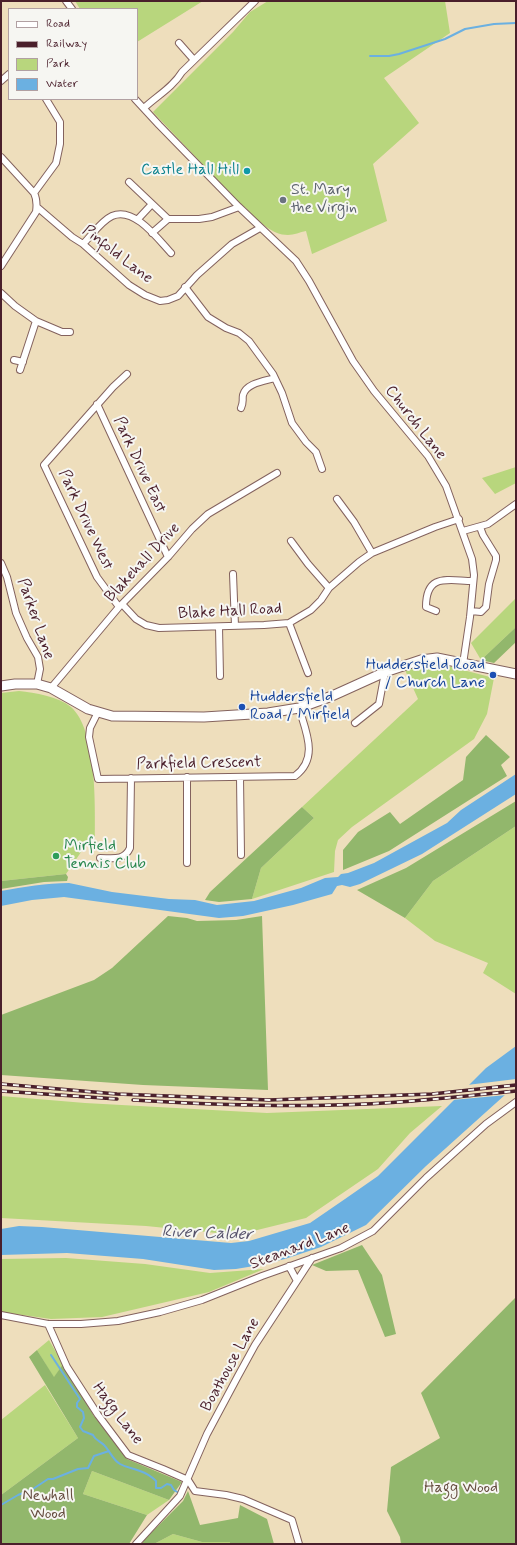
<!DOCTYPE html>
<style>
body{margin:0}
#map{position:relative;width:517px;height:1545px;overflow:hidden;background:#eedebc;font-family:Mynerve,sans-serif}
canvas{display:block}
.frame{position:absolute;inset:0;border:2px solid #4a1f2b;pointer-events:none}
.legend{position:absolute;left:8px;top:8px;width:130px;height:92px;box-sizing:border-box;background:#f6f6f2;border:1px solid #b1a0a2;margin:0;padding:5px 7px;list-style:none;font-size:12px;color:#4a1f2b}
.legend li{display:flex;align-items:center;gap:8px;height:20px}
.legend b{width:20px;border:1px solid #b1a0a2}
</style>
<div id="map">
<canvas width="517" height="1545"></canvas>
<div class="frame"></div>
<ul class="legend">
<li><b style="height:5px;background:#fff"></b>Road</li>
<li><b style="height:5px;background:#4a1f2b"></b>Railway</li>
<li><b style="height:11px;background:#b8d67d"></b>Park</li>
<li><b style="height:11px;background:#6bb0e1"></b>Water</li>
</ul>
</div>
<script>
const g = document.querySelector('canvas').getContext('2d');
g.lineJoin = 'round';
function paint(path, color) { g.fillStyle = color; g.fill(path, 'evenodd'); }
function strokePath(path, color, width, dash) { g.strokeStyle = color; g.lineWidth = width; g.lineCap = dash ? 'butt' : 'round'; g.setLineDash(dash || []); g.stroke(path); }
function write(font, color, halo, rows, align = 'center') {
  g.font = font + ' Mynerve,sans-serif'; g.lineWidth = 4; g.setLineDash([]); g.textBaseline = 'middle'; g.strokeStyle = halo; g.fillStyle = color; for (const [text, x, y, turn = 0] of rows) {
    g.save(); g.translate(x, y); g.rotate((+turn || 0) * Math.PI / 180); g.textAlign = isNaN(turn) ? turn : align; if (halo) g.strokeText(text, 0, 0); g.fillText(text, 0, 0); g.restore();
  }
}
const green = new Path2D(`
 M75,1H203L137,42V9H80Z
 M268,1H445L450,33L384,78L419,123L373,164L387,221L312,254L306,231C300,232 294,235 288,235C272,235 259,221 248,211L246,208L242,206L153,112L233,32L250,12Z
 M516,467V483L495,494L482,478Z
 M516,598V627L481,660L471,643Z
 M423,664H440L494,678L487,714L474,739L352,827L338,840L335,851L334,872L252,899L261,868L314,818L302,807L418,699L405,670Z
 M19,691C35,693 58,696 71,707C97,730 95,804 95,837L90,839L66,874L1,881V693Z
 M516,826V994L483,973L488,963L435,941L405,918L433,881Z
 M1,1096L85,1103L267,1113L442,1106L410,1133L378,1169L306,1218L237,1235L146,1226L1,1218Z
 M66,1258L145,1264L210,1273L264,1269L209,1292L102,1317L51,1319L1,1312V1259Z
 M49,1340L63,1364L54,1378L37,1350Z
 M45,1385L78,1438L1,1495V1420Z
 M92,1471L169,1500L147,1515L83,1494Z
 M173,1534L202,1542H230V1544H154Z`);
const forest = new Path2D(`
 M516,627V642L494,663L481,660Z
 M486,735L510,757L501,765L507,776L389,851L343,870V850L358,832L390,812L400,824L463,780L466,757Z
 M516,801V826L433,881L405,918L357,890L406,868Z
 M302,807L314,818L261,868L252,899L219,902L205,900L210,892Z
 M66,874L68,877L67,881L44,882L1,889V881Z
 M168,916L187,918L197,921L236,920L262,916L268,1090L143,1085L1,1075V1015L94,980L112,968Z
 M362,1245L382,1275L396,1334L385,1337L358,1270L326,1271L312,1265Z
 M516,1297V1544H401L400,1537L387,1511L391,1467L440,1438L421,1393Z
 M37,1350L54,1377L63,1364L94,1416L127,1459L182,1482L169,1500L92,1471L83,1494L147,1515L129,1544H1V1495L78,1438L29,1357Z
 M188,1491L200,1525L238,1518L240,1505L267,1519L274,1544H230V1542H202L173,1534L154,1544H142L144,1540L183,1501Z`);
const water = new Path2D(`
 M516,774V794L422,854L360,884L350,887L342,885L337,886L332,894L293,905L243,916L219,918L64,897L32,900L1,906V891C24,887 46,883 69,883L112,892L169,899L195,900L217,905L254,901L301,888L325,878L338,877L341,874L348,873L374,863L447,823L461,810Z
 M516,1046V1085L426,1166L366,1225L321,1247L285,1259L254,1266L236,1269L214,1270L143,1259L67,1253L1,1255V1229L19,1226L42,1227L231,1243L249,1241L310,1223L345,1199L378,1176L486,1068Z`);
const pier = new Path2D(`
 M516,1079V1088L507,1095L452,1100L467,1085Z`);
const stream = new Path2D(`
 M370,56H389L399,54L445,39L465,29L494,24L516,23
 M51,1355L80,1399L77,1403V1407L83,1412L84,1418L80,1427L83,1431L93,1435C95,1440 100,1441 104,1445C110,1451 112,1459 120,1464C127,1468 133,1468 140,1471C146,1473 152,1477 156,1481V1488H161L167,1484L171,1485L174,1490L179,1493
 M1,1505L18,1495L33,1489L48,1479H53L78,1469L88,1468L94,1456L109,1451`);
const minor = new Path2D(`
 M66,1L72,9
 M179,43L194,60
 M1,81L9,74
 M135,99L159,125L239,207L296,261L309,281L353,361L374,391L428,456L446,486L472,559L474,575L470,617L463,664
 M144,108C157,96 173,87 182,72L255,1
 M1,157L34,193C37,199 37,205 36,212L1,266
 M129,182L168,219H199L212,217L239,207
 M34,193L56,163L60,144V122L46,99
 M37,207L72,237L83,244L129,285L145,295L160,301L168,300L178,296L197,275L232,244L260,228
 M138,219L152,204
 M152,233L168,219
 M83,244C92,235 101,221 112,216C134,206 158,239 171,253
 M185,287L208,317L226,328L239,333L249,341L273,374L282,393L292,423L306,442L316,452L322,469
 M1,293L15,306L36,321L20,370
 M36,321L62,332H70
 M14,360L23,362
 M97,404L168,557
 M241,408C244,401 242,400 243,395C246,383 265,381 275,378
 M337,499L354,522L372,553
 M463,531L488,524L516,504
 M291,541L308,564L329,588
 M1,563L7,577L16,613L27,638L38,657L40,669L37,684
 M233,574L235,626
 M122,604L136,619L146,625L159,628L264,625L289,623L311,610L321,600L329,588L359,562L372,553L435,527L459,519
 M119,607L97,577L44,465L113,387L127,374
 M436,611L426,607C426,572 449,581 473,581
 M471,611L481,612L486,607L489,584L496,560V556L483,535L480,527
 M289,623L308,673
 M219,627L220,676
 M51,688L119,607L168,557L192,529L208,514L277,473
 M98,712L90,728L89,737L98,779L295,776C319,758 306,732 299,708
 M355,723L379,704L385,672
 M240,777L241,855
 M100,858C113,858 124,861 130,848L131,778
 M187,863V777
 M297,1281L312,1258
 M1,1315L48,1324H81L118,1321L160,1312L202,1300L262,1276L341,1248L373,1231L426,1178L486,1124L516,1102
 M48,1324L67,1367L98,1415L128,1455L163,1469L188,1480L195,1491L226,1495L243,1499L292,1520L299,1544
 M136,1544L180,1496L207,1434L238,1376L255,1345L297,1281L289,1266`);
const highway = new Path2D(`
 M1,686L15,684H37L51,688L88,709L112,716L204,717L268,713L299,708L332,696L385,672L421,660L437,658L516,674`);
const rail = new Path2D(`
 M1,1084L117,1094L269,1100L432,1094L516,1085
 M1,1091L117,1099
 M133,1100C200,1104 268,1107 335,1105C396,1104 456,1097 516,1091`);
const markers = [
 [247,171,4,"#0f9aa8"],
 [283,200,4,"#6b7280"],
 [493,675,4,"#1a4fb4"],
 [242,707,4,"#1a4fb4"],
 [56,856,4,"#2e9e5b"]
];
const cultureNames = [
 ["Castle Hall Hill",239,171]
];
const worshipNames = [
 ["St. Mary",291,191],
 ["the Virgin",291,209]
];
const streetNames = [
 ["Pinfold Lane",117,255,38],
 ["Church Lane",415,423,52],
 ["Park Drive East",139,465,65],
 ["Park Drive West",85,520,65],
 ["Blakehall Drive",143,563,-47],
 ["Blake Hall Road",230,612,-3],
 ["Parker Lane",35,619,71],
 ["Parkfield Crescent",199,764,-1],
 ["Steanard Lane",300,1247,-21],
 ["Boathouse Lane",231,1365,-61],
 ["Hagg Lane",117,1414,53]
];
const transitNames = [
 ["Huddersfield Road",485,666],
 ["/ Church Lane",485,684],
 ["Huddersfield",250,698,"left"],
 ["Road / Mirfield",250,716,"left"]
];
const leisureNames = [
 ["Mirfield",64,847],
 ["Tennis Club",64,865]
];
const parkNames = [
 ["Hagg Wood",461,1489],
 ["Newhall",48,1497],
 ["Wood",48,1515]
];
const waterNames = [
 ["River Calder",207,1234,2]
];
paint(green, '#b8d67d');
paint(forest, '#92b76c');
paint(water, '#6bb0e1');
paint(pier, '#eedebc');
strokePath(stream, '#6bb0e1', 2);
strokePath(minor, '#83625e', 8);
strokePath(highway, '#83625e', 11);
strokePath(minor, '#fff', 6);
strokePath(highway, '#fff', 9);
strokePath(rail, '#4a1f2b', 3.5);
strokePath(rail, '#f6f6f2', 2, [6]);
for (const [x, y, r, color] of markers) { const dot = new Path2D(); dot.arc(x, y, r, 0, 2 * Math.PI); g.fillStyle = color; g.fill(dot); strokePath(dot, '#f6f6f2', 1.5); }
write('16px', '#0d838f', '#f6f6f2', cultureNames, 'right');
write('16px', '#5b616d', '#f6f6f2', worshipNames, 'left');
write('16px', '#4a1f2b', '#f6f6f2', streetNames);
write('16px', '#164399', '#f6f6f2', transitNames, 'right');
write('16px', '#27864d', '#f6f6f2', leisureNames, 'left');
write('16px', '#664d40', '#f6f6f2', parkNames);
write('italic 17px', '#56526b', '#f6f6f2', waterNames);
</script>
